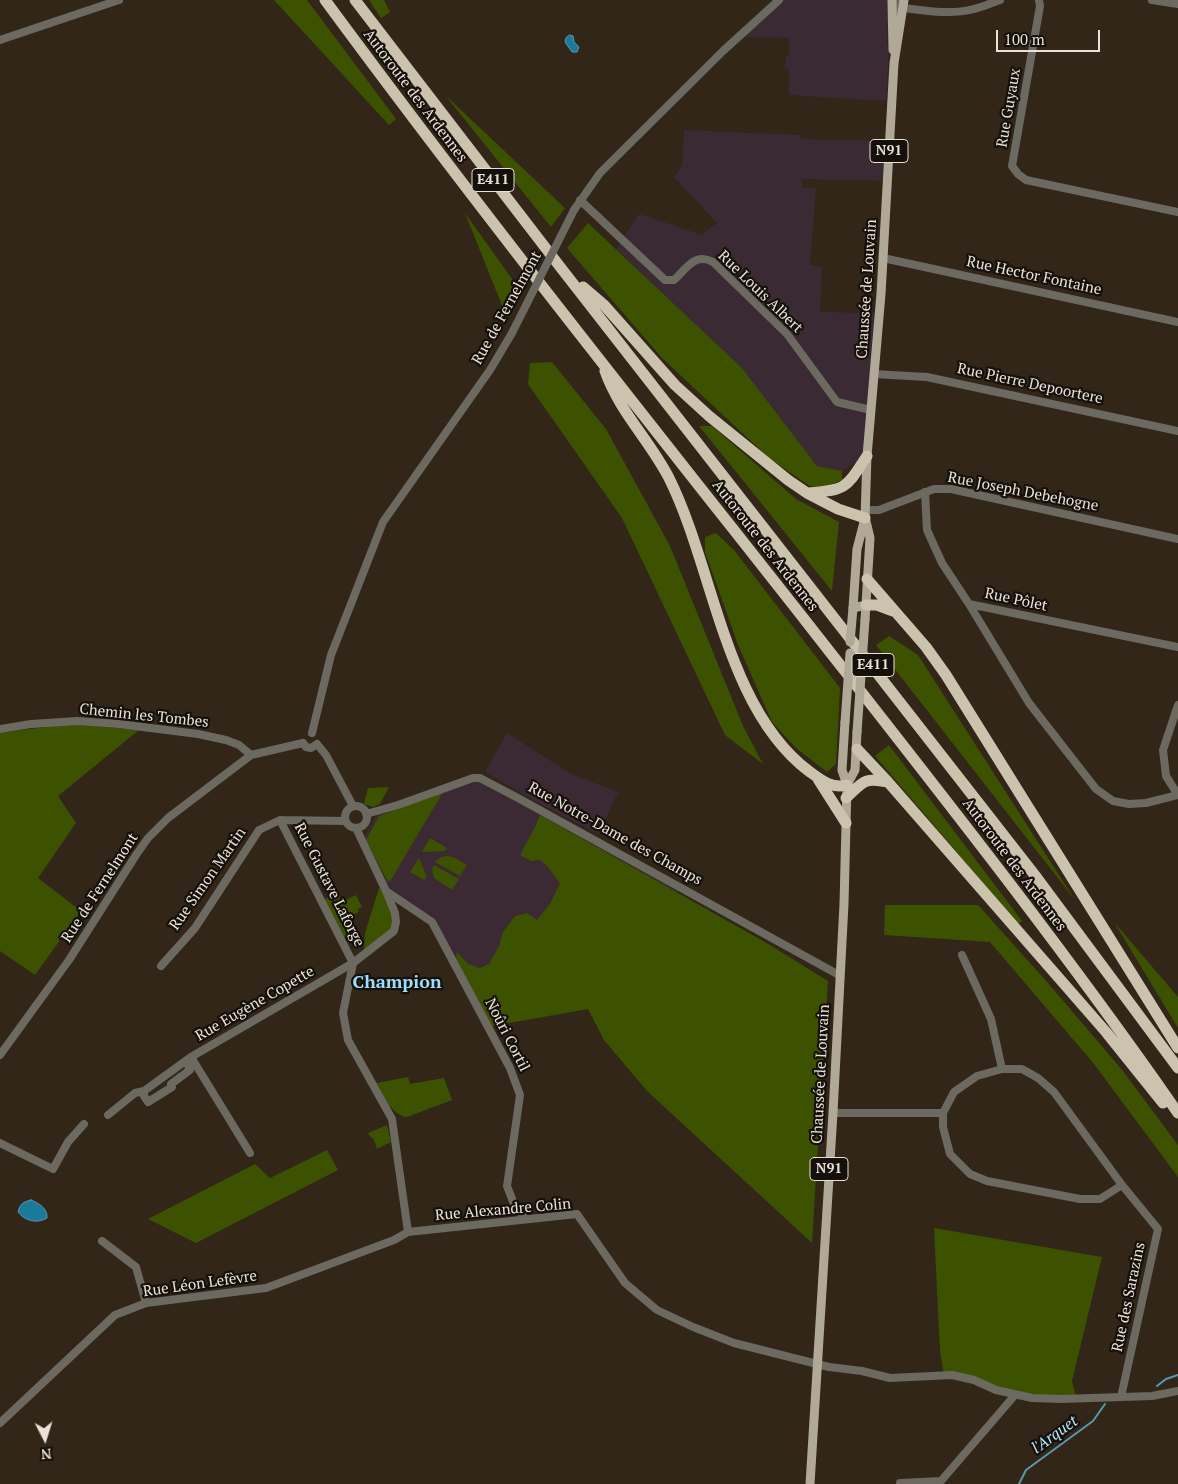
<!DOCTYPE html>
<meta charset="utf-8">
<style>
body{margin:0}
#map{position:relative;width:1178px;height:1484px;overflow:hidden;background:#312617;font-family:"PT Serif",serif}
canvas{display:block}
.north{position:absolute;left:20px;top:1414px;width:50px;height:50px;-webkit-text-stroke:4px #15100a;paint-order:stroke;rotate:175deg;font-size:14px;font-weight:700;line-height:20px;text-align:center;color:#eae2d9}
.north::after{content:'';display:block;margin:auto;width:18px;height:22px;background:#eae2d9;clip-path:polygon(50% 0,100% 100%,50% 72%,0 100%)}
.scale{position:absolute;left:996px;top:30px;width:104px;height:22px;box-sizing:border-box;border:2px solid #eae2d9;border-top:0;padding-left:6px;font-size:15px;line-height:18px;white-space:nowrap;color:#eae2d9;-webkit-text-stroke:4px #15100a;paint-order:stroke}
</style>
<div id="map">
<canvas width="1178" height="1484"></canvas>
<div class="north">N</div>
<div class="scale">100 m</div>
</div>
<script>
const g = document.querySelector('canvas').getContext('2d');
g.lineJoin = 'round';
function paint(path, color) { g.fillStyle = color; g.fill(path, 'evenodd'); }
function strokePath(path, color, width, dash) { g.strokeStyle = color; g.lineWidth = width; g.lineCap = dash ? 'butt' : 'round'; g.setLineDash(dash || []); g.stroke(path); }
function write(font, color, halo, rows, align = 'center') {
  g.font = font + ' "PT Serif",serif'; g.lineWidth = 4.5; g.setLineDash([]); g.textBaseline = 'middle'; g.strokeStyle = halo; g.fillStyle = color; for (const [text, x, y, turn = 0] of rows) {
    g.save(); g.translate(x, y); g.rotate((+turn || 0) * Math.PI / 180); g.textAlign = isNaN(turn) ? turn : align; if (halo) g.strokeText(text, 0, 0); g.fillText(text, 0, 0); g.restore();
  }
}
const commercial = new Path2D(`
 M781,0H889L887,44L889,47L886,101L789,95V69H785L786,56H789V38L740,37Z
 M684,130L800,135L801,139L890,141L887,181L802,179V188H816L810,265L822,267L820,312L880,313L867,456L842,471L817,466L742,368L616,249L639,214L702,235L717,223L674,177L682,165Z`);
const education = new Path2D(`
 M507,733L571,774L618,792L598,834L538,803L485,772Z
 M478,780L676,888L678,891L660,934L480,1005L434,922L391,891L363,839L377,814Z`);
const green = new Path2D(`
 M274,0H307L396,119L389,125Z
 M369,0H384L390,12L381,18Z
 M445,95L565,208L551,227Z
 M465,213L522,293L507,318Z
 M588,223L742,368L817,466L842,471V480L823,488L810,486L769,458L662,358L567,248Z
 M552,362L606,429L670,546L743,726L763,764L725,735L622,518L528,384L530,363Z
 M699,426H712L796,499L839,522L832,591Z
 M716,533L734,550L840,688L836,764L827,772L796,748L772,722L738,645L705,552V537Z
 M889,636L918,655L1075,900L876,645Z
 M69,724L139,730L58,796L76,823L38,878L81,911L35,975L0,951V733Z
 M889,745L1022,921L1018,924L875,756Z
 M389,787L380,804L373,807L364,804L368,788Z
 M443,792L391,880L388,882L366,840L379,816Z
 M540,815L770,945L828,981L812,1243L647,1091L604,1040L588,1009L492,1026L456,959L457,952L468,964L480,968L489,964L499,946L503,932L515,916L527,913L537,920L550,904L560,883C553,875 549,866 540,860L531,861L520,855L536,825Z
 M430,838L447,848L445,851L422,852Z
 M447,856L453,857L467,865L460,876L435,862L441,857Z
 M419,858L427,877L424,880L410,872Z
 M434,865L459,879L452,890L434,878L432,869Z
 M379,888H383L393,912L392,931L364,951L365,933Z
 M337,893L342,902L356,895L362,907L358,909L359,912L354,914L356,918L352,921L355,925L351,933L344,938L323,900Z
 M885,905H978L1048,983L1123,1071L1178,1145V1177L1094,1064L990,942L884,935Z
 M1114,922L1178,997V1028Z
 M408,1077L410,1084L444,1078L452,1100L407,1117C391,1115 384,1096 377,1083Z
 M387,1125L391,1142L377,1149L373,1138H371L368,1133Z
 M327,1150L338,1170L196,1243L148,1219L255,1164L270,1178Z
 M934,1228L1102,1257L1072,1381L1076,1398L1049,1399L944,1375L940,1351Z`);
const water = new Path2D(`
 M570,35L573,36L574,42L579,47L577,52H572L565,42L566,38Z
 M31,1200C39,1203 48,1209 47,1218C37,1224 25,1221 18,1212C20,1204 23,1202 31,1200Z`);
const stream = new Path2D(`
 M1157,1386L1166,1379L1178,1375
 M1019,1484L1026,1470L1093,1421L1105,1404`);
const minor = new Path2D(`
 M1039,0L1040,6L1012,166L1018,174L1026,180L1178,212
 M1152,0L1178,4
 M904,8C927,11 951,15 974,9C983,7 991,3 1000,0
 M896,26L898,0
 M0,40L119,0
 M580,200L665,280H674C686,269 695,252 713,262L787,334L837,402L871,410
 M574,210L600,173L723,51L779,0
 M883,258L1178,322
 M874,374L927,377L1178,431
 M925,492L927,530L942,563L969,604L1178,647
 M865,510H879L934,489H951L1178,539
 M969,604L1029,703L1096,789L1113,801L1129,804L1146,803L1178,795
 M1178,705L1163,750L1166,776L1178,795
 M0,729L31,724L77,721L119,724L198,734L226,740L239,745L251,755
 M312,733L331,655L383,522L490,370L512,333
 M303,743L306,747L311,748L317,744
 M317,744L326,755L353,806
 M345 817a11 11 0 1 1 22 0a11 11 0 1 1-22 0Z
 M366,814L398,805L473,778H480L518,798L839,975
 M280,820L353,963
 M386,891L432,922L510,1068L520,1095L507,1186L514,1204L525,1219
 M962,955L991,1019L1002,1069
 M353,963L343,1013L348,1040L392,1119L408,1232
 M161,966L195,928L259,830L280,820L345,821
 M0,1055L69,960L136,855L148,838L168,818L251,755L303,743
 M144,1091V1096L148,1102L172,1087L171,1084L190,1070L186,1061
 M833,1113H943
 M108,1115L135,1093L144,1091L191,1057
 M0,1143L53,1169L68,1142L84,1124
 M250,1153L191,1057L353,963L394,931L396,922L395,913L386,891L356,828
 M102,1241L136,1267L146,1303
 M1121,1397L1158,1229L1122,1185L1054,1092L1038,1078L1022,1069H1002L977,1076L954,1092L943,1113V1127L950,1154L970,1174L987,1181L1080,1199H1100L1122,1185
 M0,1423L115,1315L146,1303L266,1288L394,1240L408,1232L577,1214L625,1283L657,1310L693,1327L734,1343L829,1367L862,1371L890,1378L952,1375L974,1380L996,1390L1032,1398L1062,1399L1152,1396L1178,1391
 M900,1483L941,1481L1015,1395`);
const major = new Path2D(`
 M892,0L893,50
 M866,605L853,608L857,549L865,518L867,456L881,294L894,63L904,0
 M865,620L870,538L866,521
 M847,785L855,770L857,732
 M810,1484L833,1113L844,904L847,785L842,770L845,722`);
const highway = new Path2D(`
 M325,0C481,212 645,417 808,624C934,785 1061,945 1178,1113
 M355,0L561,268L1037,878L1178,1068
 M583,287L604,305L675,385L709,416L788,480L807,493L838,509L865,518
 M605,371C619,411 650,441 669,478C714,568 725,709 810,772C821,780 832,789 847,785
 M808,493C847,490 846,488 867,456
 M867,579L926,647L946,675L1178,1048
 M866,605H877L893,611
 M857,749L888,782L1106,1032L1163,1103
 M818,779L846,823
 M846,798C863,782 864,777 887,782`);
const minorBridge = new Path2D(`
 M512,333L574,210`);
const majorBridge = new Path2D(`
 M850,642L853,608
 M845,722L850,653
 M857,732L865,620`);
const shields = [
 [889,151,38],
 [493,180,42],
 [873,665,42],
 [829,1169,38]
];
const shieldNames = [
 ["N91",889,151],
 ["E411",493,180],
 ["E411",873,665],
 ["N91",829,1169]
];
const streetNames = [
 ["Autoroute des Ardennes",415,96,53],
 ["Rue Guyaux",1009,108,-80],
 ["Rue Hector Fontaine",1034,276,12],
 ["Chaussée de Louvain",867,289,-86],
 ["Rue Louis Albert",760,292,44],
 ["Rue de Fernelmont",507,308,-61],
 ["Rue Pierre Depoortere",1030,384,12],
 ["Rue Joseph Debehogne",1023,492,11],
 ["Autoroute des Ardennes",765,546,52],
 ["Rue Pôlet",1016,600,12],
 ["Chemin les Tombes",144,716,6],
 ["Rue Notre-Dame des Champs",615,834,29],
 ["Autoroute des Ardennes",1014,865,53],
 ["Rue Simon Martin",208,879,-55],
 ["Rue Gustave Laforge",329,885,63],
 ["Rue de Fernelmont",100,888,-57],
 ["Rue Eugène Copette",255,1004,-30],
 ["Noûri Cortil",507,1035,63],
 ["Chaussée de Louvain",821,1074,-87],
 ["Rue Alexandre Colin",503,1210,-5],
 ["Rue Léon Lefèvre",200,1284,-8],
 ["Rue des Sarazins",1129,1297,-78]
];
const waterNames = [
 ["l'Arquet",1055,1435,-36]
];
const quarterNames = [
 ["Champion",397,983]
];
paint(commercial, '#3a2a34');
paint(education, '#3b2a33');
paint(green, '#3d5200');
paint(water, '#1b7a9b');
strokePath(water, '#5999ae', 1);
strokePath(stream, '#5999ae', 2);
strokePath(minor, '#6c6960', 8);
strokePath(major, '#b0a998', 9);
strokePath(highway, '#cbc3ad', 11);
strokePath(minorBridge, '#6c6960', 8);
strokePath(majorBridge, '#b0a998', 9);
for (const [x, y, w] of shields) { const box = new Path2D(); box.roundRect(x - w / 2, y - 11.5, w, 23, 4); g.fillStyle = '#15100a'; g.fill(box); strokePath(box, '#eae2d9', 1); }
write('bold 14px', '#eae2d9', null, shieldNames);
write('15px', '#eae2d9', '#15100a', streetNames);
write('italic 16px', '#b3e6fc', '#15100a', waterNames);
write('bold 18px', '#9bdefd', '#15100a', quarterNames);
</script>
